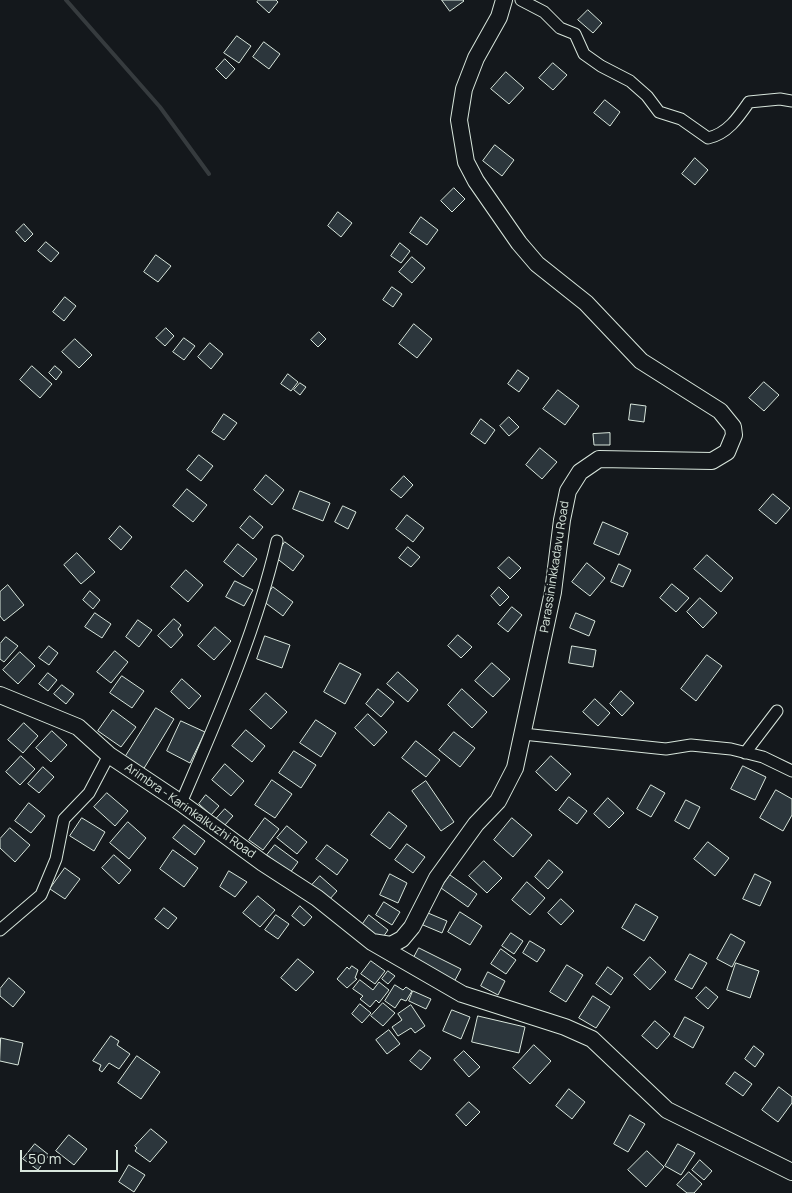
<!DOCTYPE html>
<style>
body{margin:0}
#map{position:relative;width:792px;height:1193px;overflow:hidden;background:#14181c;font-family:Manrope,sans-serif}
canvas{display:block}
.scale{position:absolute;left:20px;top:1150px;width:98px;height:22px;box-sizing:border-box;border:2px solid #d8e6dc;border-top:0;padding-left:6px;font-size:15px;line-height:18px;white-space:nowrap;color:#d8e6dc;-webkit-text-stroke:4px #14181c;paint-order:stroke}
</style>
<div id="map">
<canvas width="792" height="1193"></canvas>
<div class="scale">50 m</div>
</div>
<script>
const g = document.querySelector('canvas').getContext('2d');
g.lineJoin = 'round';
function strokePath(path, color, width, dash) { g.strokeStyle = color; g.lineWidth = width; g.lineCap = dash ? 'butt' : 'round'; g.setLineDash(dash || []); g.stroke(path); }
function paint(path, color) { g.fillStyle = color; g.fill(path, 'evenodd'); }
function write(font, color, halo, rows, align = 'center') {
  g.font = font + ' Manrope,sans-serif'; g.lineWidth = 4; g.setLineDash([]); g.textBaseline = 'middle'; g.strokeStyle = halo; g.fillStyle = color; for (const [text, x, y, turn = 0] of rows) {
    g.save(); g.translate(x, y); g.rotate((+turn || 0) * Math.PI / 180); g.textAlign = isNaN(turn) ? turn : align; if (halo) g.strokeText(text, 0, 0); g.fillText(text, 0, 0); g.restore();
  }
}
const stream = new Path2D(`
 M66,0L160,107L209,174`);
const building = new Path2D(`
 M259,0H276L278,2L269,13L257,2Z
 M442,0H463L464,1L450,11Z
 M588,10L602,23L593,33L578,20Z
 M237,36L251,46L239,63L224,53Z
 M264,42L280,54L269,69L253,57Z
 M225,59L235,69L226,79L216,69Z
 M553,63L567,75L553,90L539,78Z
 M506,72L524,88L509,104L491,89Z
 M605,100L620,112L610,126L594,113Z
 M495,145L514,160L502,176L483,161Z
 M695,158L708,170L695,185L682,174Z
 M454,188L465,199L452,212L441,201Z
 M338,212L352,223L341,237L328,226Z
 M421,217L438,230L427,245L410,233Z
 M24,224L33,234L25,242L16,232Z
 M46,242L59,253L51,262L38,251Z
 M400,243L410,251L401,263L391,256Z
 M156,255L171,266L158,282L144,272Z
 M412,257L425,268L412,283L399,272Z
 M392,287L402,294L393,307L383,300Z
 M65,297L76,306L64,321L53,312Z
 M414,324L432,339L417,358L399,344Z
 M166,328L174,336L165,346L156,338Z
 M319,332L326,339L318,347L311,340Z
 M184,338L195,346L184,360L173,352Z
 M75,339L92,355L79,368L62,352Z
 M210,343L223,354L211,369L198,357Z
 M32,366L52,384L40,398L20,380Z
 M55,366L62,372L56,380L49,373Z
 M518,370L529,378L519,392L508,384Z
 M288,374L298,382L291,391L281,384Z
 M764,382L779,395L764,411L749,398Z
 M300,383L306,387L300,395L294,390Z
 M558,390L579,406L565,425L543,409Z
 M631,404L646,406L644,422L629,420Z
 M224,414L237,423L224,440L212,432Z
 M509,417L519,427L509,436L500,426Z
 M481,419L495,430L485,444L471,434Z
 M610,433V445H594L593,434Z
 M540,448L557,462L542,479L526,465Z
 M199,455L213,466L201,481L187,470Z
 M266,475L284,490L272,505L254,490Z
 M404,476L413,485L401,498L391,490Z
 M187,489L207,505L193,522L173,506Z
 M300,491L330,503L323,521L293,509Z
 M773,494L790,508L776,524L759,510Z
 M343,506L356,512L348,529L335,522Z
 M407,515L424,528L413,542L396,529Z
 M250,516L263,527L253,539L240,528Z
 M603,522L628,533L619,555L594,544Z
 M120,526L132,537L121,550L109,539Z
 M285,542L304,556L293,571L275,557Z
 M238,544L257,559L243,577L224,562Z
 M408,547L420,557L411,567L399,558Z
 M77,553L95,572L81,584L64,565Z
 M707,555L733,578L721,592L694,569Z
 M509,557L521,568L510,579L498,568Z
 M587,563L605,578L590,596L572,582Z
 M619,564L631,570L623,587L611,582Z
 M186,570L203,585L188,602L171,587Z
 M235,581L253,590L244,606L226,597Z
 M672,584L689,598L676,612L660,598Z
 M8,585L24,605L4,621L0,616V592Z
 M273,587L293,602L283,616L263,601Z
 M499,587L509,597L500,606L491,596Z
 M90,591L100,600L93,609L83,600Z
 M700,598L717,613L703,628L687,612Z
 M512,607L522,615L508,632L498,624Z
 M95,613L111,624L102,638L85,627Z
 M576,613L595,621L589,636L570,628Z
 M174,619L181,625L178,629L183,635L171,648L158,636Z
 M138,620L152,630L139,647L126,637Z
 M215,627L231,641L214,660L198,646Z
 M458,635L472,647L461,658L448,646Z
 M265,636L290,645L282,668L257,659Z
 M6,637L18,646L4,662L0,659V644Z
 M49,646L58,653L49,665L39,658Z
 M572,646L596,650L593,667L569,663Z
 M115,651L128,662L111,683L97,672Z
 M20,652L35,666L18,684L3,670Z
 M707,655L722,666L696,701L681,689Z
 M340,663L361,674L345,704L324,692Z
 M492,663L510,679L493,697L475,681Z
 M398,672L418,690L408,702L387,684Z
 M48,673L57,680L48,691L39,684Z
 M122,676L144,691L132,708L110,693Z
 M182,679L201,696L189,709L171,692Z
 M62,685L74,694L66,704L54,694Z
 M378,689L394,702L381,717L366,704Z
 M462,689L487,712L472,728L448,705Z
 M621,691L634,703L622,716L610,704Z
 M266,693L287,712L271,729L250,710Z
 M595,699L610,713L598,726L583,712Z
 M156,708L174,719L143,770L124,759Z
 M113,710L136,727L121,747L98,731Z
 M368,714L387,732L374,746L355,728Z
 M316,720L336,733L321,757L300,743Z
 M181,721L205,732L190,763L167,751Z
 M24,723L38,736L23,753L8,740Z
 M246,730L265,746L252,762L232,746Z
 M52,731L67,745L51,762L36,748Z
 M454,732L475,748L460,767L439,750Z
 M416,741L440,760L426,777L402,758Z
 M294,751L316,765L301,788L279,773Z
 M21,756L35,769L20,785L6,772Z
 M551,756L571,774L556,791L536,772Z
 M225,764L244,781L231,796L212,780Z
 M743,766L766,777L755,800L731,789Z
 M43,767L54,777L39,793L28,784Z
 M272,780L292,794L275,818L255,805Z
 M426,781L454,822L441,831L412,791Z
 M651,785L665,793L651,817L637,809Z
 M776,790L792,799V815L783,831L760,818Z
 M107,793L128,811L115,826L94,807Z
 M206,795L219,806L211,815L199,804Z
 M569,797L587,811L577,824L559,810Z
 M608,798L624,813L609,828L594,814Z
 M686,800L700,807L689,829L675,821Z
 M29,803L45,816L31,833L15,821Z
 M225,809L233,816L224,826L216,819Z
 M389,812L407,826L390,849L371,835Z
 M82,818L105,832L94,851L70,836Z
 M265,818L279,829L263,850L249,840Z
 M512,818L532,835L513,857L494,840Z
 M128,822L146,838L129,859L110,843Z
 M184,825L205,841L195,855L173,838Z
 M287,826L307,842L297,854L277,838Z
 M10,828L30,845L15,862L0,848V839Z
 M708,842L729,858L715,876L694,859Z
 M407,844L425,857L413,873L395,860Z
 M275,845L298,862L290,873L267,855Z
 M327,845L348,860L337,875L316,859Z
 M173,850L198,868L184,887L160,869Z
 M114,855L131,870L119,884L102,868Z
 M549,860L563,872L548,889L535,877Z
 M484,861L502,878L487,893L469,876Z
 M65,868L80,879L65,899L50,889Z
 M229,871L247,882L235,897L220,887Z
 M390,874L407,883L398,903L380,895Z
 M755,874L771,882L760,906L743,899Z
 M450,875L477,894L468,907L441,888Z
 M320,876L337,891L329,900L312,885Z
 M527,882L545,898L530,915L512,900Z
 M258,896L275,910L260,927L243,913Z
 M561,899L574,911L561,925L548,913Z
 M384,902L400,912L392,925L376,915Z
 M636,904L658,917L644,941L622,928Z
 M300,906L312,917L304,926L292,916Z
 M164,908L177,918L168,929L155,919Z
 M460,912L482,926L470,945L448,932Z
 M428,913L447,921L442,933L423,925Z
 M276,915L289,924L278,939L265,930Z
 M369,915L388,930L381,940L362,925Z
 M511,933L523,941L514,954L502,946Z
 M731,934L745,942L732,967L717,959Z
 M530,941L545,950L537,962L523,953Z
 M419,948L461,969L454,982L412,961Z
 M501,949L516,960L506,974L491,964Z
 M690,954L707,963L692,989L675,980Z
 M650,957L666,972L650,990L634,975Z
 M298,959L314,972L296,991L281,978Z
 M371,961L385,971L375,984L361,974Z
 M736,963L759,971L750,998L727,990Z
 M567,965L583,975L566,1002L550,992Z
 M352,966L358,970L355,978L357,979L347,988L337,979L347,967L349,969Z
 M608,967L623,978L611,995L596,984Z
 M388,971L395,976L388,984L382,979Z
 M488,972L505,981L498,995L481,986Z
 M9,978L25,992L13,1007L0,996V989Z
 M360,980L373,990L379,982L389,990L379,1003L376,1000L370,1007L360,999L363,996L353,989Z
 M395,985L403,990L406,987L412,991L406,1001L401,999L395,1008L385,1001Z
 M706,987L718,997L708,1009L696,998Z
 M413,991L431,999L426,1009L409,1001Z
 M593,996L610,1007L596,1028L579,1018Z
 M383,1003L395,1013L383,1026L371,1016Z
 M360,1004L371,1013L362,1023L352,1014Z
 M411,1005L425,1026L415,1033L411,1028L398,1036L392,1027L402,1020L398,1014Z
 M452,1010L470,1017L461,1039L443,1031Z
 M478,1016L525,1027L519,1053L472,1042Z
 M685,1017L704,1027L693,1048L674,1037Z
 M655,1021L670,1034L657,1049L642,1036Z
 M389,1030L400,1044L387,1054L376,1040Z
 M111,1036L119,1041L117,1045L130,1054L119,1069L109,1063L102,1072L99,1070L101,1065L93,1061Z
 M1,1038L23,1043L18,1065L0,1061Z
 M534,1045L551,1061L530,1084L513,1068Z
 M754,1046L764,1054L755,1067L745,1059Z
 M420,1050L431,1058L421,1070L410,1061Z
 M464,1051L480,1067L469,1077L454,1060Z
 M137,1056L160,1072L141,1099L118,1083Z
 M735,1072L752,1084L743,1096L726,1084Z
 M779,1087L792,1097V1103L778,1122L762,1110Z
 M569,1089L585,1102L572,1119L556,1106Z
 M469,1102L480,1112L466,1126L456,1115Z
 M630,1115L645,1124L628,1152L614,1144Z
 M151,1129L167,1142L150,1162L135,1151L137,1148L135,1146Z
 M69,1135L87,1149L74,1165L56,1151Z
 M35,1144L49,1155L38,1170L23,1159Z
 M678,1144L695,1153L681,1175L665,1166Z
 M647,1151L664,1167L646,1187L628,1170Z
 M700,1160L712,1171L704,1180L692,1170Z
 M129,1165L145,1175L134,1192L119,1182Z
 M689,1172L702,1184L694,1193H687L677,1185Z`);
const minor = new Path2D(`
 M521,0L544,12L560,28L575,34L584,54L601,66L630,81L647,96L659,112L681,119L708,138C727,134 738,118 749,102L780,99L792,101
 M523,734L666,749L691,745L731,749L763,757L792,771
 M745,753L777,711
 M181,803C218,717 256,632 277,541
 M0,930L41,895L56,859L64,819L89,793L109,755`);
const secondary = new Path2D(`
 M0,695L78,727L109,755L181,803L263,863L317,898L372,942L462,994L565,1027L592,1039L667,1110L792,1172
 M372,942L391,945L402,939L412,927L437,878L476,824L498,801L515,768L553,592L562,520L568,491L580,472L599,459L712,461L727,452L734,435L733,427L720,411L641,361L586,303L537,264L519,243L476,181L466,162L459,120L464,89L476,58L499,17L504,0`);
const streetNames = [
 ["Parassininkkadavu Road",555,567,-81],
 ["Arimbra - Karinkalkuzhi Road",190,811,35]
];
strokePath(stream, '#363b3e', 4);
paint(building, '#2c363c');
strokePath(building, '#d8e6dc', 1);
strokePath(minor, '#d8e6dc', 13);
strokePath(secondary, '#d8e6dc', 18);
strokePath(minor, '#14181c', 11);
strokePath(secondary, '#14181c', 16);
write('12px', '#d8e6dc', '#14181c', streetNames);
</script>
